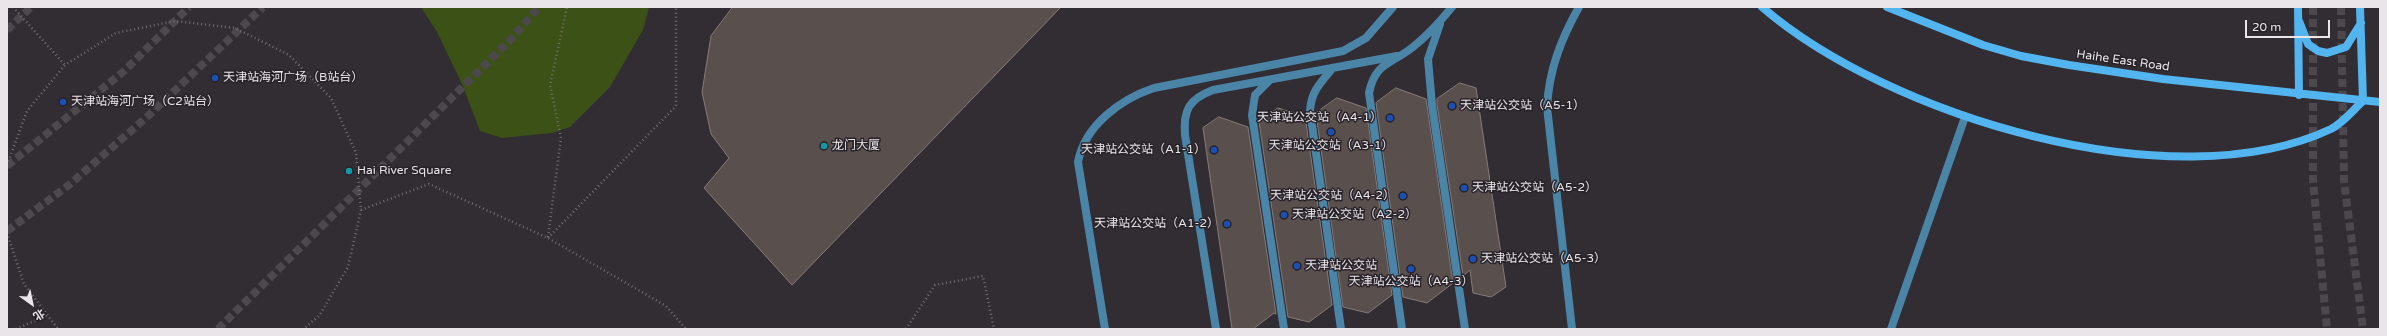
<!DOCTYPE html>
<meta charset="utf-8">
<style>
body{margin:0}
#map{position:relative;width:2387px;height:336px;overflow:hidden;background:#322c33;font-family:"Varela Round","Noto Sans SC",sans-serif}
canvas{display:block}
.frame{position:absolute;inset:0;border:8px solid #e9e5e9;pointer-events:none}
.north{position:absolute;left:12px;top:284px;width:40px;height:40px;-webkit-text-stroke:3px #282229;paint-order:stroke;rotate:147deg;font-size:11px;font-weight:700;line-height:16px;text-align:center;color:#e9e5e9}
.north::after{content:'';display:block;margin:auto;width:14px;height:18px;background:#e9e5e9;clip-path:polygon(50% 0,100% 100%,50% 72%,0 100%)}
.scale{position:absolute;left:2245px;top:20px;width:85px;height:18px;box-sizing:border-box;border:2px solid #e9e5e9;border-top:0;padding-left:5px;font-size:12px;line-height:14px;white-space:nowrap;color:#e9e5e9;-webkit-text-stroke:3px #282229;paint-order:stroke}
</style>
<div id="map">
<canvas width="2387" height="336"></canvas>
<div class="frame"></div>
<div class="north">北</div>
<div class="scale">20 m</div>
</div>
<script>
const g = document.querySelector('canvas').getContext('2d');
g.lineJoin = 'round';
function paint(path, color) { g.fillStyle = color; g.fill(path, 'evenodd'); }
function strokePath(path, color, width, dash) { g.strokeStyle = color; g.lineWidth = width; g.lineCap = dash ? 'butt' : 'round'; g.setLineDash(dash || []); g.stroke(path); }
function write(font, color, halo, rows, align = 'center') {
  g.font = font + ' "Varela Round","Noto Sans SC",sans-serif'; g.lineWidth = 3; g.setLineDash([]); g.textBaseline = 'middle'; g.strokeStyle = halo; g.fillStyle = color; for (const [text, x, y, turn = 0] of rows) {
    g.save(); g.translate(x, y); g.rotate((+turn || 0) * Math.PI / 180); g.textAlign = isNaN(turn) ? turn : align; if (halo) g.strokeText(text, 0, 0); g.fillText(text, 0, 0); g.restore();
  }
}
const green = new Path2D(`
 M421,7H649L643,30L610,87L570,127L552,133L502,138L480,131L462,84L437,32Z`);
const building = new Path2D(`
 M733,7H1061L792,285L704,188L729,158L711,134L702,92L711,36Z
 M1460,83L1476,88L1506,287L1491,297L1473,293L1470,270L1463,276L1437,104V99Z
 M1396,88L1426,99L1453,283L1427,303L1403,297L1376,103Z
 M1337,98L1366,108L1392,295L1368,313L1343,307L1316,113Z
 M1278,108L1305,116L1332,305L1309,322L1288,317L1259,122Z
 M1219,117L1248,127L1276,314L1274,313L1253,329H1232L1203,128Z`);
const secondaryTunnel = new Path2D(`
 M2313,7V181L2327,329
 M2341,7L2344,181L2363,329
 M7,30L31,7
 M7,166L123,72L189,7
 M7,231L69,185L148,116L263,7
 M218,329L511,39L539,7`);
const path = new Path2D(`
 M13,7L65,65
 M7,165L27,111L65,65L116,33L175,21L235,28L289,55L331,98L356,153L361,210L348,267L319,316L303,329
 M361,210L429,184L548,238L666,306L686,329
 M7,233L24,284L58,329
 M548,237L561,138L550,85L567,7
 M548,238L676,106V7
 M16,329L48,315
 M906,329L935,285L983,276L994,329`);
const service = new Path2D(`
 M1440,24L1428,59L1432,105L1465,329
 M1332,69C1320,83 1311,92 1310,111L1341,329
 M1270,80L1255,95L1252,115L1284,329
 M1105,329L1078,162C1085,125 1121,99 1154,88L1343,51L1366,38L1393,7
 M1216,329L1185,135C1183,110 1189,99 1213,90L1397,56
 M1402,329L1369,93C1375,62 1392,64 1413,47C1428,35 1440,22 1452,7
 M1572,329L1547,107C1549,70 1561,39 1579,7
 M1891,329L1965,117`);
const secondary = new Path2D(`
 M1762,7C1888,116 2174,203 2331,129C2343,123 2354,109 2363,101
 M1887,7L1983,45L2021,56L2069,65L2163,79L2380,102
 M2298,7L2299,95
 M2360,7L2363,101
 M2299,21L2308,44L2318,51L2327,53L2346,47L2361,23`);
const markers = [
 [215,78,4,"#1a4fb4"],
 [63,102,4,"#1a4fb4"],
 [1452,106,4,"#1a4fb4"],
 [1390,118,4,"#1a4fb4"],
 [1331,132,4,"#1a4fb4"],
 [824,146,4,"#0f9aa8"],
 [1214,150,4,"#1a4fb4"],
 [349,171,4,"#0f9aa8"],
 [1464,188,4,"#1a4fb4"],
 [1403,196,4,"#1a4fb4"],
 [1284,215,4,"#1a4fb4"],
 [1227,224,4,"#1a4fb4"],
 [1473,259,4,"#1a4fb4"],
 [1297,266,4,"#1a4fb4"],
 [1411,269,4,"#1a4fb4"]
];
const streetNames = [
 ["Haihe East Road",2123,61,8]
];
const poiNames = [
 ["天津站海河广场（B站台）",223,78],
 ["天津站海河广场（C2站台）",71,102],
 ["天津站公交站（A5-1）",1460,106],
 ["天津站公交站（A4-1）",1382,118,"right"],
 ["龙门大厦",832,146],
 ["天津站公交站（A3-1）",1331,146,"center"],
 ["天津站公交站（A1-1）",1206,150,"right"],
 ["Hai River Square",357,171],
 ["天津站公交站（A5-2）",1472,188],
 ["天津站公交站（A4-2）",1395,196,"right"],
 ["天津站公交站（A2-2）",1292,215],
 ["天津站公交站（A1-2）",1219,224,"right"],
 ["天津站公交站（A5-3）",1481,259],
 ["天津站公交站",1305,266],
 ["天津站公交站（A4-3）",1411,282,"center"]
];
paint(green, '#3b5115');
paint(building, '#594f4d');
strokePath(building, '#867b78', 1);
strokePath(secondaryTunnel, '#4d484e', 8, [8, 4]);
strokePath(path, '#736e74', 2.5, [1, 3]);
strokePath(service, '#4a85a8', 8);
strokePath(secondary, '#52b5ef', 8);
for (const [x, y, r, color] of markers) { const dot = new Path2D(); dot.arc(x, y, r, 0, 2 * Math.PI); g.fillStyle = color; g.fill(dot); strokePath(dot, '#282229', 1.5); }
write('12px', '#e9e5e9', '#282229', streetNames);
write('12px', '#e9e5e9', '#282229', poiNames, 'left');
</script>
